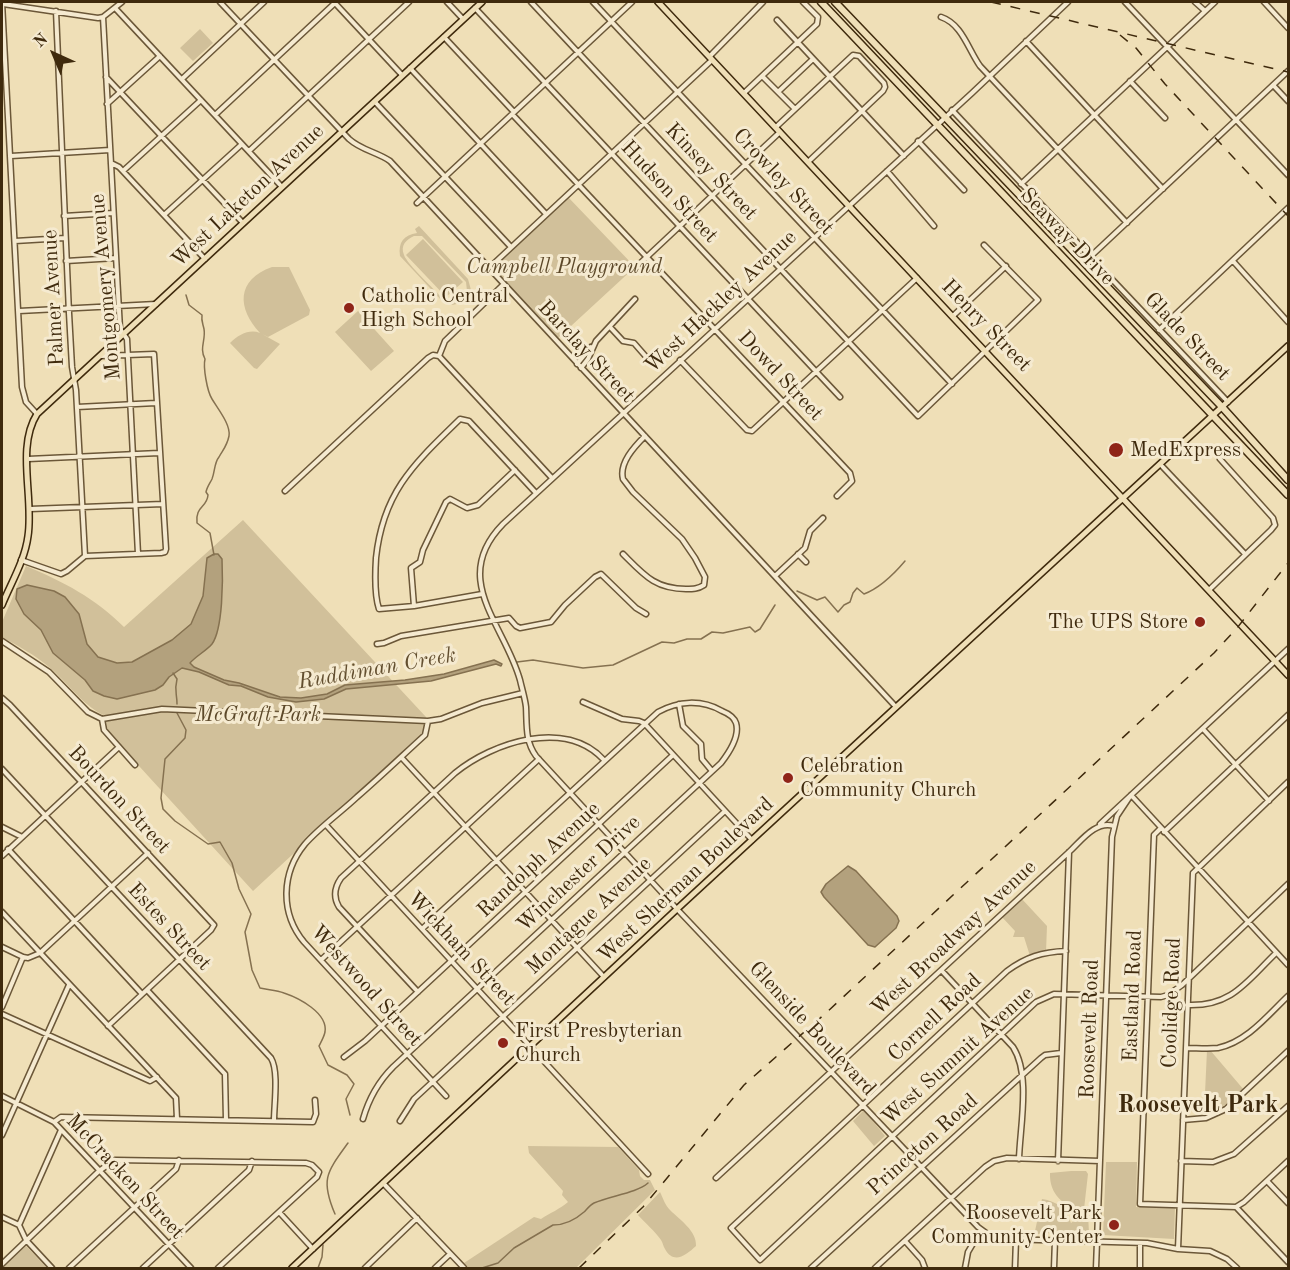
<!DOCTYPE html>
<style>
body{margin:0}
#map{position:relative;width:1290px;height:1270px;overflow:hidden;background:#efdfb7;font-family:"Old Standard TT",serif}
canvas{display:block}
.frame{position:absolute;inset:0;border:3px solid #3f2a0d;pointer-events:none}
.north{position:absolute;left:24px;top:24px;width:60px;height:60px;-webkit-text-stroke:4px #f5ead0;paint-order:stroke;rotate:316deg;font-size:16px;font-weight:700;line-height:24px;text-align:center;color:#3f2a0d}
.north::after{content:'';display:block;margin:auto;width:21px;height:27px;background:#3f2a0d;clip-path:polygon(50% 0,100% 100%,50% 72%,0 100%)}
</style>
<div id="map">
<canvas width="1290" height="1270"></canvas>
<div class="frame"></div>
<div class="north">N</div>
</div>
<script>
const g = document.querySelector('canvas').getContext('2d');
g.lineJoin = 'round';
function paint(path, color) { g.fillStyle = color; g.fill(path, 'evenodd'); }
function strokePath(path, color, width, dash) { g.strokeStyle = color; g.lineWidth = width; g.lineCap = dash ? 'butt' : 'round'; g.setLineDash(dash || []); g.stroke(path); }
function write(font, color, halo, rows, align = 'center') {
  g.font = font + ' "Old Standard TT",serif'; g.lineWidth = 6; g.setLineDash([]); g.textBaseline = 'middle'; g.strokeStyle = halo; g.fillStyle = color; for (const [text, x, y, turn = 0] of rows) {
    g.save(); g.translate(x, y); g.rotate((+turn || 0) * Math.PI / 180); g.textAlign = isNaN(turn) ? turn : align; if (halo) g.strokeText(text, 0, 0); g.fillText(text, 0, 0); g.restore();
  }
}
const green = new Path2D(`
 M200,29L213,43L193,61L180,48Z
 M568,197L635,267L558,338L492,268Z
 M419,226L468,279L471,290L465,302L452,305L443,302L400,256C398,242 404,235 417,233L415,229ZM414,236H422L466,282L467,291L462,300L450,302L443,299C435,290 407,264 404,255C400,245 406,240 414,236Z
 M423,239L463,282L446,297L406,255Z
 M272,267H289L310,310L309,315L268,337L262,334L280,344L257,369L254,368L230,343C239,334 250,329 260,333C237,308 236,280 272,267Z
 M358,311L394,351L371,371L335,332Z
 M243,520L426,717L425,729L422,735L253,891L108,732L105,716C82,705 69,684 49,667C35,655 18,646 2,637V622L26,566C64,582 95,598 124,627Z
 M1021,898L1047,926L1046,952L1030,956L1024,937H1013L1015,931L1001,916Z
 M1207,1050H1210L1244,1090C1231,1101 1221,1109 1204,1115Z
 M864,1110L885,1136L874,1146L853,1121Z
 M528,1146L618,1147L639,1170L640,1176L644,1180H650L655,1190L576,1268H469L464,1263L534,1217L541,1219C550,1213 560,1209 568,1202L562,1195L563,1191L529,1153Z
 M1106,1162H1137L1136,1207H1175L1174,1239L1103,1235Z
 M1071,1171H1086L1088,1174L1084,1209C1064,1208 1049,1194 1050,1173Z
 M660,1192C663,1198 665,1205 670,1210C680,1220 697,1231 696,1246C686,1255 674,1265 665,1249C663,1246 663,1243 661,1240C655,1231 645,1223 638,1215Z
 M1042,1199C1057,1201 1066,1209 1071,1223L1083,1213L1088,1214L1089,1233L1087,1235L1067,1232L1037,1234L1035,1231Z
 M26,1246L47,1268H2Z`);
const water = new Path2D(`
 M214,554H218L222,559C223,579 223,629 212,644C206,651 196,656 190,663L194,667L224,680L239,683L280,697L301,698L327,694L345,685L405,680L444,674L494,660L502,664L501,666L496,664L431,681L346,689L324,699L296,702L268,697L241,686L229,685L199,672L182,668L169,677L163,685L155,690L117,699L104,696L93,691L85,680L53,653L41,630L24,614L16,599L17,589L27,585L54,591L65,597L79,614L87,644L98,657L117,663L132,662L172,640L191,624L203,596L207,558Z
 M848,866L856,871L897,916L899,921L896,928L875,947L868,945L824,897L821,892L826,884Z`);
const stream = new Path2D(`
 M186,295L189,305L202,315C201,321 203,324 204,329C206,340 199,348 205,359C203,367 207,391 212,399C218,409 231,425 229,436C227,446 223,450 219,457C214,463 215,472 212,479C210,483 207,487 206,492L208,495C207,508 195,506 197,523L210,533L214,555
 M797,591L817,600L825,597L838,612L844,605L850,602L853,593L857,588L864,594C880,588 894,574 905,561
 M517,662L533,660L583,668L613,665L662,642L674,643L687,639H701L712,632L723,633L750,627L755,632L760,629L775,605
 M173,673L177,679C174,691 177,693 177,704
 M177,713L186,730L185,738L165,759L161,798L163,809L175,821L208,844L220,842L232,863L239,889L251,914L245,932L252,970L260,988C268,990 276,990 284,993C299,998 328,1013 325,1032C324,1037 321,1042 319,1046L328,1065L347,1075L354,1084L346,1099L350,1115
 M335,1214C320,1179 327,1172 348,1143
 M318,1268L322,1257L323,1245
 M482,1268L498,1263L514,1248L553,1225C564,1225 575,1220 584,1212C587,1209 590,1205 594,1203C609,1196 637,1193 648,1183`);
const minor = new Path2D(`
 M2,2L22,387L26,402L37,414
 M220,2L349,139C361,150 377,152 390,161L896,707
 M334,2L402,75
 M447,2L463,19
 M531,2L918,416L1038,300L984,245
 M593,2L952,384
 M1068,2L972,93L503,524C449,579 505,625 520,680C522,689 525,698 526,707C527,725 525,741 536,756L677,909L978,1227L989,1235L1004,1239L1147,1243L1178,1249L1210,1251L1227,1259L1237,1268
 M1125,2L1288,175
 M1195,2L1205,11
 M1264,2L1288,28
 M3,4L98,18L103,17
 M115,8L282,187
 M475,8L840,397
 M103,17L120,329L127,339L138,554
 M103,17L122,2
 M941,17C962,24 968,49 980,66L1127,223
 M777,20L904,156
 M444,37L514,112
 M1026,41L1163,189
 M710,56L763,2
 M410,68L546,214
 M762,76L795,109
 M106,77L243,223
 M182,79L264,2
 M1130,81L1165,118
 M1273,85L1288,101
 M778,92L813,59
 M744,93L817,24L818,17L803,2
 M375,102L511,247
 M107,104L160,56
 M952,110L1228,402
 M512,114L850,473L852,481L837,496
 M215,115L336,2
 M776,127L853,55L859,56L884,83L885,87L883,91L808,162
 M918,141L964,190
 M249,151L409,2
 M11,156L110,150
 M111,163L119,167L205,259
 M123,171L201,100
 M887,171L934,226
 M1021,184L1215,2
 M417,203L632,2
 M164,215L242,144
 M64,216L113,213
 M15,241L65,238
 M1090,257L1288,71
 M66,261L116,258
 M1233,261L1288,322
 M488,269L712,60
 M634,269L780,132
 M19,311L156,304
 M954,315L1006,266
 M610,327L623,341L634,343L648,359
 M1159,330L1288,208
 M439,356L552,478
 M439,356L445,341L503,285
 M680,360L747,430L752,431L917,278
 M577,364L591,347
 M581,368L588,359L596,341L635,299
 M77,407L156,403
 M28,459L159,453
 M1160,464L1245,554
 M285,491L428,358L433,355L439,356
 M30,509L163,504
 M623,554C644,575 655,589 686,589C693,589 698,589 704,585L705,577L695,558L682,539L633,492L623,479C619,463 634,447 645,436
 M798,554L806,562
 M85,556L161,553L165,552L166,549L154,354L101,356
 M21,560L61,574L67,571L85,556L76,390L72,367L69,313L56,11
 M775,576L805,548L810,531L823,518
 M1210,589L1271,530L1275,525L1273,518L1220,459
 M482,594L414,606L379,609C374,594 375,574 376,558C383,491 415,463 460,419L469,421L536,493
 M414,606L411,568L420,562L423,550L446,502L450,499L467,508L478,505L515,470
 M2,641L49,672L88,712L102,719L162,709L428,721L441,719L482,703L523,693
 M377,644L384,643L401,636L509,618L516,626L520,628L551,622L565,605L595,577L601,574L636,608L646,614
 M2,698L10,705L214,925L211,930L108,1026
 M583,702L622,719L639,721L644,723L752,840
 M679,704L683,726L701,744L702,759L712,771
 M102,719L104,730L135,765
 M428,721L425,735C402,756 380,777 357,797C340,813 320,827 305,844C281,873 280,913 304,942L446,1096
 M1203,729L1269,801
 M401,757L604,977
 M2,769L271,1058C279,1071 274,1105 274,1121
 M1131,795L1288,965
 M1100,824L1288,649
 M326,825L648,1174
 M2,827L22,837
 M1161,828L1154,835L1140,1204L1236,1207
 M1164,832L1288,715
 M8,849L142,994
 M2,856L119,747
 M2,912L176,1098L177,1119
 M2,947L23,957
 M1066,951C1042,952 1026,957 1007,971L731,1228L760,1260L1036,1002L1054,994L1161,997L1168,995L1182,985L1288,884
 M321,960L539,759
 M942,971L1013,1047C1031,1075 1020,1126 1019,1159
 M147,990L225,1074L226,1120
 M418,992L339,907C333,897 334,888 341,878L455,773C493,742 566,718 604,760
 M1187,1005C1232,1007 1247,981 1276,953
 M2,1007L23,957L28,958L40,953L148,853
 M2,1014L150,1081L157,1077
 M1186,1048C1196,1048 1208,1049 1218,1048C1247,1042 1268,1015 1288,996
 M344,1057L365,1041L673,755
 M2,1096L54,1122L191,1268
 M363,1119C369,1098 378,1082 393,1067L721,763C728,754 740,736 736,723C734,717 727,713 722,711C701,699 678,701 658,712L422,929
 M1183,1120L1206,1118L1226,1109L1288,1051
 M400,1121L414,1099L725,811
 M54,1122L61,1117L313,1122L316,1114L315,1100
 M2,1135L69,985
 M1058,1161L1069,852
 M1181,1161L1213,1162L1234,1154L1288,1106
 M716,1178L1069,852C1081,841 1096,820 1114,826
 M1267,1181L1288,1203
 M383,1183L464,1268
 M1236,1207L1288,1262
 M1236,1207L1244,1202L1288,1161
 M279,1212L313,1249
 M2,1217L19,1225L26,1240L52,1268
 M19,1225L61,1130
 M905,1241L922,1260L925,1268
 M1140,1243V1268
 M1178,1249L1193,873L1288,782
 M2,1264L99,1171L115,1160L306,1163L312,1165L319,1172L317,1177L218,1268
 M69,1268L176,1169L179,1160
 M143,1268L249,1170L252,1161
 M365,1268L417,1218
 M435,1268L450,1254
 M811,1268L1041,1058L1045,1055L1061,1053
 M875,1268L985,1167L994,1161L1007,1158L1100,1161
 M965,1268L968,1252L981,1230
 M1015,1268L1016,1239
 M1054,1268L1055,1240
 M1096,1268L1112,837L1117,816L1131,795`);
const major = new Path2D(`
 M658,2L1288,675
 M2,605C11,583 25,560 28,536C34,498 16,447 37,414L482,2
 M292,1268L677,909L1288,346`);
const highway = new Path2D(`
 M821,2L1288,495
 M835,2L1223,408L1288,480`);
const rail = new Path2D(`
 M991,2L1288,72
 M1120,35L1136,48L1165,84L1288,216
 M579,1268L643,1207L744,1085L827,1012L1214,653L1237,628L1288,563`);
const markers = [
 [349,308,6,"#8f2418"],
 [1116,450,8,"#8f2418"],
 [1200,622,6,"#8f2418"],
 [788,778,6,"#8f2418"],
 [503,1043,6,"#8f2418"],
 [1114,1225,6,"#8f2418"]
];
const streetNames = [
 ["Kinsey Street",711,172,47],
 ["Crowley Street",783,182,47],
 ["Hudson Street",669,192,47],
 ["West Laketon Avenue",248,196,-43],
 ["Seaway Drive",1067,237,46],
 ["Montgomery Avenue",106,287,-95],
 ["Palmer Avenue",54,298,-93],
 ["West Hackley Avenue",721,302,-43],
 ["Henry Street",986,326,46],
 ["Glade Street",1187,337,46],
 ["Barclay Street",586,352,47],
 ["Dowd Street",780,376,47],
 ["Bourdon Street",119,800,47],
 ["Randolph Avenue",539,860,-43],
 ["Winchester Drive",579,874,-43],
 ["West Sherman Boulevard",686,880,-43],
 ["Montague Avenue",589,916,-43],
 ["Estes Street",169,927,47],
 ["West Broadway Avenue",954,938,-43],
 ["Wickham Street",461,949,47],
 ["Westwood Street",366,986,48],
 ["Eastland Road",1133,996,-88],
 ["Coolidge Road",1172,1003,-88],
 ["Cornell Road",935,1018,-43],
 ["Glenside Boulevard",812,1029,47],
 ["Roosevelt Road",1090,1029,-88],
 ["West Summit Avenue",958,1056,-42],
 ["Princeton Road",923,1145,-42],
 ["McCracken Street",125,1177,47]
];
const parkNames = [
 ["Campbell Playground",564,267],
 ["McGraft Park",258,715]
];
const poiNames = [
 ["Catholic Central",361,296],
 ["High School",361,320],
 ["MedExpress",1130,450],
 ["The UPS Store",1188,622,"right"],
 ["Celebration",800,766],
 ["Community Church",800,790],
 ["First Presbyterian",515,1031],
 ["Church",515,1055],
 ["Roosevelt Park",1102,1213,"right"],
 ["Community Center",1102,1237,"right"]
];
const waterNames = [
 ["Ruddiman Creek",377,669,-10]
];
const quarterNames = [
 ["Roosevelt Park",1198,1106]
];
paint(green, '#d1c09a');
paint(water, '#b3a17d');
strokePath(water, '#857150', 1.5);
strokePath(stream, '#857150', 1.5);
strokePath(minor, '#6b5738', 7);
strokePath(major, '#3f2a0d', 8);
strokePath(highway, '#3f2a0d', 9);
strokePath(minor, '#f5ead0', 4);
strokePath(major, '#efdfb7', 5);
strokePath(highway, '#efdfb7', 6);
strokePath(rail, '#3f2a0d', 1.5, [10, 10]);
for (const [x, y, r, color] of markers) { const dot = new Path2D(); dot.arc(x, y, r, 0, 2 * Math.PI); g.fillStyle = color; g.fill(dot); strokePath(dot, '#f5ead0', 2); }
write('21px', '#3f2a0d', '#f5ead0', streetNames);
write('italic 21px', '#5c4829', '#f5ead0', parkNames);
write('21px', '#3f2a0d', '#f5ead0', poiNames, 'left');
write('italic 22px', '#624e2f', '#f5ead0', waterNames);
write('bold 24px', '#3f2a0d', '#f5ead0', quarterNames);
</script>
